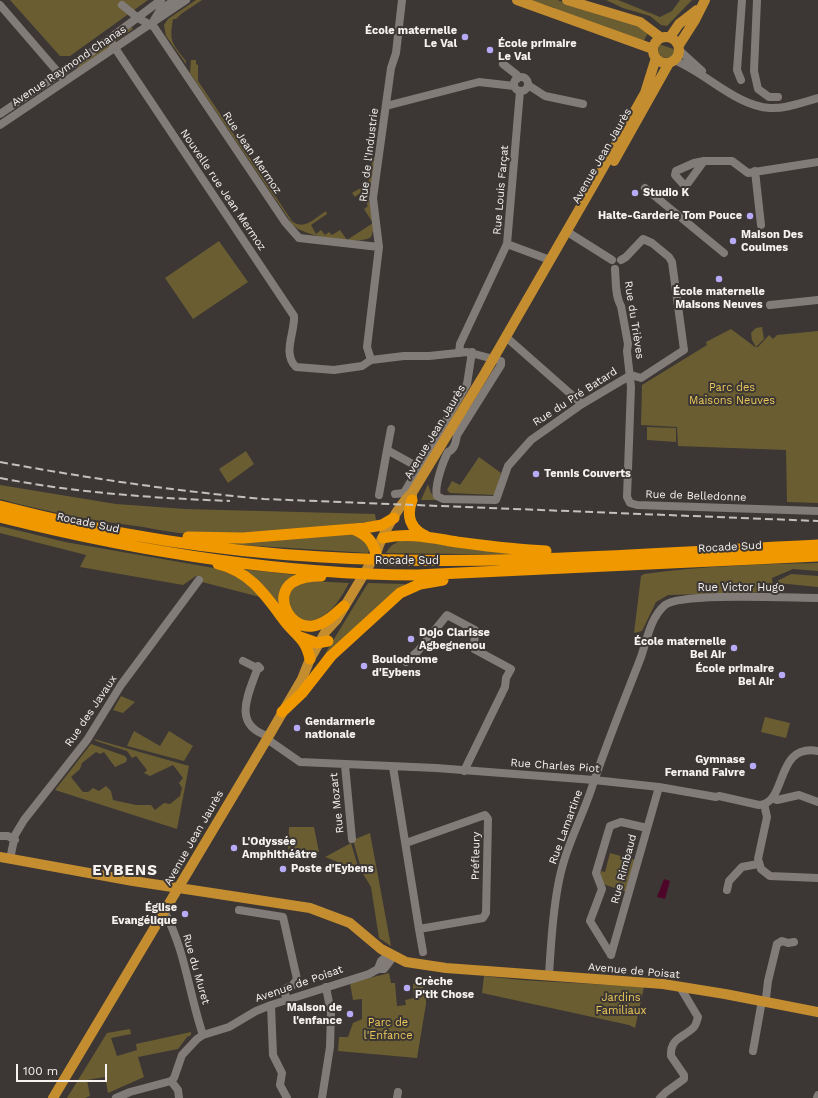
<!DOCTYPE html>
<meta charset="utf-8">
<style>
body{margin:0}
#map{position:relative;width:818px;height:1098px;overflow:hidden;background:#3c3734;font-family:"Work Sans",sans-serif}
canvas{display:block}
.scale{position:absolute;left:16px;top:1064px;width:91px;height:18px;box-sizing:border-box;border:2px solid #f5f2f0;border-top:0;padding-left:5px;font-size:12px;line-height:14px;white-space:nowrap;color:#f5f2f0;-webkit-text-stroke:3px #3c3734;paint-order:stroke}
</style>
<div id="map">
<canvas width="818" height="1098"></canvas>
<div class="scale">100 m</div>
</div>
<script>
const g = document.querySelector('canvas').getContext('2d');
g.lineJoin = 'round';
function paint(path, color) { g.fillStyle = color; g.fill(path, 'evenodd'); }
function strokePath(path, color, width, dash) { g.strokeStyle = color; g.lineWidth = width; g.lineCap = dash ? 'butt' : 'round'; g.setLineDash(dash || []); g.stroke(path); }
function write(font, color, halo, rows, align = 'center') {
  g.font = font + ' "Work Sans",sans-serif'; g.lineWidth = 4; g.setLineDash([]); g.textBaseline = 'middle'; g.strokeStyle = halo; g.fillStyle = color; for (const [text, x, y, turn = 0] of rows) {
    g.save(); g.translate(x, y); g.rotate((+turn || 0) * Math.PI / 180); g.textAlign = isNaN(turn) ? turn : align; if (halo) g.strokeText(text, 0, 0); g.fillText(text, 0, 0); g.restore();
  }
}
const green = new Path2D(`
 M10,0H148L70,56H60Z
 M196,0H202L181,14L176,19H173C169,42 172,43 186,61V64L166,36L164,25L168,19Z
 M530,0H557L639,26L648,33L643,42L555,12V8Z
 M606,0H618L660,17L672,11L680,0H692L667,26L661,25L650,16L623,8Z
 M131,27L133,29L113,43L108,50L80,68H77L80,64Z
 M659,44L676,50L671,58L662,57L658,53Z
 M191,60H196V64L198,65V81L292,221C304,231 315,218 326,211L327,214L311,225L316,234L321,230L325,235L329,232L332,235L340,230L347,240L373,223L364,209L368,206L365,200L367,199L369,200L374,228L371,237C357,246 305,237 293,225L190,73Z
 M376,155L370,191L362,197L360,193L355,197L352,193C357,190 365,186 368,182C373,173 369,163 376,155Z
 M219,241L248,282L193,319L165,278Z
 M762,327L764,339L756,347L752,340L751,333L756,328Z
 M731,329L755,347H758L769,335L773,339L777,335L818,331V503L787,502L786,450L678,446L677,427L641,425L642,385L707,345L706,342Z
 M647,427L676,428V442L647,440Z
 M246,451L254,464L228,483L219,469Z
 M479,457L501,473L495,495L450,493L447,490L452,481L460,485Z
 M428,484L431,493L437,500H421Z
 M0,485L116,504L185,509L375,514L376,521C315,528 253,536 191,534C175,533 159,530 143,527C95,521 47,512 0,499Z
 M0,526L65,542L214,568L237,576L259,592L260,597L202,582L196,576L183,585L80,567L86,555L0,533Z
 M353,533L371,547L368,553L227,544V541Z
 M411,539L532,555L386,553C392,542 399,541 411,539Z
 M818,563V571L793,569L772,578L773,592L668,595L656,602L642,631L634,633L641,576L644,574C702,566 760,564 818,563Z
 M243,569L295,575L283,611Z
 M791,574L818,576V587L777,583V581Z
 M311,581L349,583C338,603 331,615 309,622L295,616L288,604L290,592L299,583Z
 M368,583L405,584L317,667Z
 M121,696L135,702L123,713L113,710Z
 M765,717L790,723L786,738L761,732Z
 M134,731L160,746L169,731L193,746L184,761L127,746Z
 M94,739L189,766L177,829L55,790L91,744L125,756L127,759L126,762L115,767L104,752L100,754L96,752L82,763L80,769L71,777L83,792H88L93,788L99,791L106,786L111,791L113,800L136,805H151L155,810L164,803L170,804L180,796L182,788L179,783L183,778L173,765L150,776L144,773L147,770L136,756L132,758L127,751L96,741Z
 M289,827H314L319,852L288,849Z
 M370,833L391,946L379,938L371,887L362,872L353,840Z
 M351,843L359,870L325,857Z
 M610,853L635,860L626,892L603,884L599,876L601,871L605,872Z
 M389,973L391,983H395L397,1006L406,1005L405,1000L414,998L413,984L418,983L426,990V1004L417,1058L338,1051L339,1037H348L353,1023L362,1019V999L353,1000L350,983Z
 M484,976L521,980L644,987L635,1028L629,1025L482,993Z
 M130,1029L131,1034L111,1038L117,1056L137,1050L136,1044L191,1032V1035L187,1037L178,1049L138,1057L144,1077L108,1093L105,1077L87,1080L90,1096L85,1098H67L107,1033Z`);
const water = new Path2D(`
 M664,879L670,881L665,899L657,897Z`);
const minor = new Path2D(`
 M757,0L754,71L758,89L769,97H778
 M0,5L63,78
 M122,5L138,18L154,27L285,222L299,238L379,247
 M154,20L160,10L175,0
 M109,39L294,316C295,333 282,353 296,367L334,370L362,366L371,360L404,356H429L467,352L501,361V365L457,435C456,441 455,449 448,452C443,461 434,487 437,496L443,499L496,500L508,466L531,440L582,404L631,375
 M680,51L702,71
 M674,60C705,72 736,106 770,108C786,109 803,102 818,98
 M503,64L517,75V79
 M514 84a7 7 0 1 1 14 0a7 7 0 1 1-14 0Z
 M741,80L737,70L742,0
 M528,85L545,96L583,104
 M386,106L479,82L514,86
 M0,114L86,56L161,0
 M0,125L186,0
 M704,161L688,183L684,185L675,175L676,171L694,163L704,161H732L748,173L818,162
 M755,171L761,225
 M645,188L724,253
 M566,231L612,260
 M507,244L550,260
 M621,260L626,257L643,239L652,243L669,257L672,262L684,350L641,378L631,375
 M615,269C616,281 615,296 621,306L628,344L627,351L631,387L627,497L630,503L637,505L818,511
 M770,305L818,300
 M506,337L582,404
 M459,353L460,344L507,244L520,91
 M371,360L367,347L379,247L373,198L391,68L396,53L402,0
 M387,450L391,429
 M395,494L404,493L467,384L472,352
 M379,495L387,450L418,467
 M243,661L255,667
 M406,662L418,651L447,615L475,630L474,649L511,669L506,678L505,687L464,771
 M257,670L255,667L258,666L260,668L257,670C248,695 232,725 268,736
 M267,739L300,762L436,768L594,780L659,787L716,797L719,796L759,805C788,804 774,743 818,751
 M345,765L352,839
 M393,767L419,929L483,918L486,913L488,819L485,815L406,843
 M772,798L777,800L799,795L818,802
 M764,804L767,817L758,859L761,869L770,876L818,878
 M0,836H8L15,840
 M10,859L15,835L24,820L87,740L121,685L199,580
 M727,890L729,881L742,867L758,864
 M239,910L283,917L297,979L292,986L284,989L287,1001
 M164,911C185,949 189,994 203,1035
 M419,929L423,952
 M611,955L590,921L602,889L596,873L610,826L621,822L647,828
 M611,955L659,787
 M378,969L381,961L389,954
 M549,975C551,942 554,892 564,861C571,837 583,814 591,790C606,745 624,701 641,657C647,640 650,618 665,605C681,592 792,598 818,598
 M271,1005L273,1055L282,1073L280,1085L287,1098
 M753,1051L761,1006L766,998L768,981L777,944L782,941L788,943L794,942
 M171,1081L178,1090L179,1098
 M116,1098L130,1092L171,1081L174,1078L182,1055L197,1039L203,1035L229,1027L256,1011L271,1005L369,974L378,969H384L393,957
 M322,1098L330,1047L331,1013L326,987
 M397,1098L398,1092
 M660,1098L666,1092L684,1079V1075L671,1056C670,1038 683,1038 693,1028C696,1026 697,1020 698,1017L680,987
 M817,1098L818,1095`);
const major = new Path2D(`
 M517,0L653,49
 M567,0L640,22L660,37
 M653 50a13 13 0 1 1 26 0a13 13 0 1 1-26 0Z
 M670,37L679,24L697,10
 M679,45L695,20L705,0
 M614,161L669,63
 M412,499V493L485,373L595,182L645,93L656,58
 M0,857L133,881L310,908L350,923L381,949L406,962L446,968L663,984L725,994L818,1012
 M53,1098L267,739L302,679L310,659L326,631L337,619L376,554C381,536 399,505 412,493`);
const highway = new Path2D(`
 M412,500C406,516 410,529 426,536
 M0,506C105,533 213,551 322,557C487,567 653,553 818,545
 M0,517C136,551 277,574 417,575L818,556
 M353,529C366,534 373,541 376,554
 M188,537L243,538L365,528L382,525L394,518
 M383,538C409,532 432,538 457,542C487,546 516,550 546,551
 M218,564C252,572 267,598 287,624C298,637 306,640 310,659
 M321,576C312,576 301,577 293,582C272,596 290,630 313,626C325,624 335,614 344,606
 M300,637L317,643L328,641
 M282,712L302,693L331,656L400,593L420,584L443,580`);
const rail = new Path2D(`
 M0,462C87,478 175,491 264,499L818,521
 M0,478C77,493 153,498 230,501`);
const markers = [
 [465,37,4,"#b7abf8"],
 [490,50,4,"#b7abf8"],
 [635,193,4,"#b7abf8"],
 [750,216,4,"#b7abf8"],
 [733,241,4,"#b7abf8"],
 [719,279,4,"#b7abf8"],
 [536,474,4,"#b7abf8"],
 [411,639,4,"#b7abf8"],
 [734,648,4,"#b7abf8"],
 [364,666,4,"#b7abf8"],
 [782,675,4,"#b7abf8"],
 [297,728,4,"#b7abf8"],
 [753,766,4,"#b7abf8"],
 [234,848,4,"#b7abf8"],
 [283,869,4,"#b7abf8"],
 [185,914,4,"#b7abf8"],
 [407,988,4,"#b7abf8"],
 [350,1014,4,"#b7abf8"]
];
const poiNames = [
 ["École maternelle",457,31,"right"],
 ["Le Val",457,44,"right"],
 ["École primaire",498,44],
 ["Le Val",498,57],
 ["Studio K",643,193],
 ["Halte-Garderie Tom Pouce",742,216,"right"],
 ["Maison Des",741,235],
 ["Coulmes",741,248],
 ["École maternelle",719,292,"center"],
 ["Maisons Neuves",719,305,"center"],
 ["Tennis Couverts",544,474],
 ["Dojo Clarisse",419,633],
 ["Agbegnenou",419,646],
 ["École maternelle",726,642,"right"],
 ["Bel Air",726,655,"right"],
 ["Boulodrome",372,660],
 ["d'Eybens",372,673],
 ["École primaire",774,669,"right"],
 ["Bel Air",774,682,"right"],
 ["Gendarmerie",305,722],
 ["nationale",305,735],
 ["Gymnase",745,760,"right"],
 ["Fernand Faivre",745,773,"right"],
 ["L'Odyssée",242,842],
 ["Amphithéâtre",242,855],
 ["Poste d'Eybens",291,869],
 ["Église",177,908,"right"],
 ["Evangélique",177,921,"right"],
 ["Crèche",415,982],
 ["P'tit Chose",415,995],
 ["Maison de",342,1008,"right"],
 ["l'enfance",342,1021,"right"]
];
const streetNames = [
 ["Avenue Raymond Chanas",69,66,-34],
 ["Rue Jean Mermoz",252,153,56],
 ["Rue de l'Industrie",369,155,-83],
 ["Avenue Jean Jaurès",602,156,-60],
 ["Nouvelle rue Jean Mermoz",223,190,56],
 ["Rue Louis Farçat",501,190,-85],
 ["Rue du Trièves",634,320,81],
 ["Rue du Pré Batard",575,397,-33],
 ["Avenue Jean Jaurès",435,432,-59],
 ["Rue de Belledonne",696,496,2],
 ["Rocade Sud",88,523,12],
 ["Rocade Sud",730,547,-3],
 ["Rocade Sud",407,561],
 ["Rue Victor Hugo",741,588],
 ["Rue des Javaux",91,711,-56],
 ["Rue Charles Piot",555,766,4],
 ["Rue Mozart",337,803,-96],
 ["Rue Lamartine",566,827,-70],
 ["Avenue Jean Jaurès",194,838,-60],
 ["Préfleury",476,856,-89],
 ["Rue Rimbaud",624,869,-75],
 ["Rue du Muret",196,969,74],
 ["Avenue de Poisat",634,971,5],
 ["Avenue de Poisat",299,984,-19]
];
const parkNames = [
 ["Parc des",732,388],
 ["Maisons Neuves",732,401],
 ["Jardins",621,998],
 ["Familiaux",621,1011],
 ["Parc de",388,1023],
 ["l'Enfance",388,1036]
];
const districtNames = [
 ["EYBENS",125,871]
];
paint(green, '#6a5d32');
paint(water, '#4d0627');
strokePath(minor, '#827c79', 8);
strokePath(major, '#c48d30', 10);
strokePath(highway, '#f09800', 11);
strokePath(rail, '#c3c0bd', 2, [8, 4]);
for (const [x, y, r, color] of markers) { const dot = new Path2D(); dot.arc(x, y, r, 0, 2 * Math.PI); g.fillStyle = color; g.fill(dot); strokePath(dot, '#3c3734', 1.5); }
write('bold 11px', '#f5f2f0', '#3c3734', poiNames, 'left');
write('11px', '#f5f2f0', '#3c3734', streetNames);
write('11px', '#ebc85a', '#3c3734', parkNames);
g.letterSpacing = '1px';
write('bold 15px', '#f5f2f0', '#3c3734', districtNames);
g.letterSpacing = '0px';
</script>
